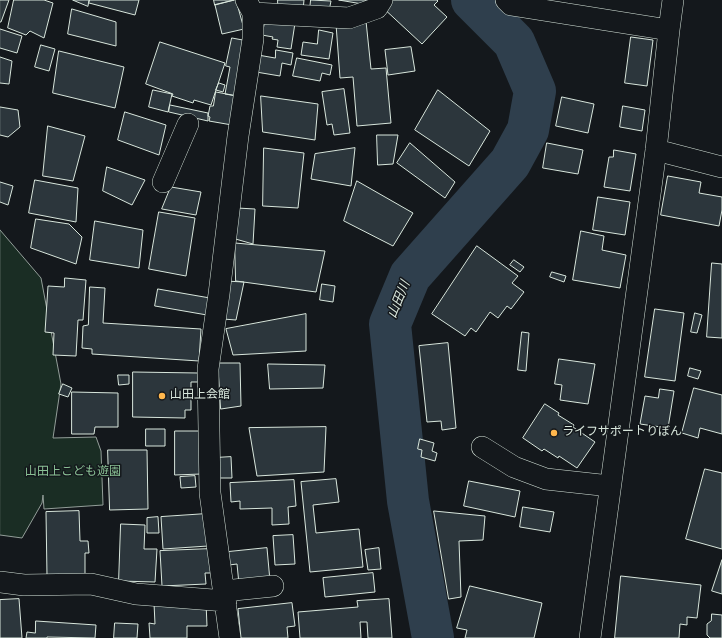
<!DOCTYPE html>
<meta charset="utf-8">
<style>
body{margin:0}
canvas{display:block;background:#14181c}
</style>
<canvas width="722" height="638"></canvas>
<script>
const g = document.querySelector('canvas').getContext('2d');
g.lineJoin = 'round';
function paint(path, color) { g.fillStyle = color; g.fill(path, 'evenodd'); }
function strokePath(path, color, width, dash) { g.strokeStyle = color; g.lineWidth = width; g.lineCap = dash ? 'butt' : 'round'; g.setLineDash(dash || []); g.stroke(path); }
function write(font, color, halo, rows, align = 'center') {
  g.font = font + ' Overpass,"Noto Sans JP",sans-serif'; g.lineWidth = 3; g.setLineDash([]); g.textBaseline = 'middle'; g.strokeStyle = halo; g.fillStyle = color; for (const [text, x, y, turn = 0] of rows) {
    g.save(); g.translate(x, y); g.rotate((+turn || 0) * Math.PI / 180); g.textAlign = isNaN(turn) ? turn : align; if (halo) g.strokeText(text, 0, 0); g.fillText(text, 0, 0); g.restore();
  }
}
const green = new Path2D(`
 M0,230L41,278L61,384L53,438L96,437L101,451L103,505L44,509L43,495L42,503L22,538L0,535Z`);
const river = new Path2D(`
 M433,638L408,501L390,324L410,276L510,163L528,130L535,91L514,42L472,0`);
const building = new Path2D(`
 M0,0H9L1,22H0Z
 M14,0H44L53,3L44,38L30,31L26,35L8,28Z
 M73,0H89L88,6Z
 M90,0H139L135,15L89,3Z
 M214,0H234L215,5Z
 M236,0L244,29L222,34L215,5Z
 M278,0H304L303,10L278,8Z
 M311,0L331,1L329,11L310,9Z
 M339,0H366L365,4Z
 M385,0H437L438,1L434,5L447,17L422,44L381,6Z
 M72,9L116,22V46L68,34Z
 M272,20L295,23L291,49L277,47L278,40L272,39L273,37L262,35L264,25Z
 M366,21L371,69L386,68L391,123L357,126L353,77L340,78L336,24Z
 M0,29L22,36L17,53L0,48Z
 M319,30L333,33L329,59L301,55L303,42L317,44Z
 M631,37L653,40L647,86L625,83Z
 M232,38L248,41L237,96L225,94L230,67L226,66Z
 M160,42L225,63L211,105L194,100L193,103L172,96L173,94L146,84Z
 M41,45L55,49L49,71L35,67Z
 M411,47L415,71L388,75L385,50Z
 M276,50L293,53L291,65L282,63L280,76L256,72L258,55L275,58Z
 M59,51L124,67L115,108L53,93Z
 M0,57L12,61L9,84L0,83Z
 M297,58L332,65L330,75L322,73L320,81L293,76Z
 M219,83L225,85L223,92L216,90Z
 M344,89L350,133L334,135L332,124L327,125L322,92Z
 M153,90L172,94L168,112L149,107Z
 M438,90L490,131L469,166L415,130Z
 M216,92L237,96L232,125L209,121L210,117L208,116L210,106H213Z
 M261,96L318,104L315,140L263,132Z
 M562,97L594,104L588,133L556,126Z
 M170,105L208,113V121L169,112Z
 M623,106L645,110L642,131L620,127Z
 M0,107L18,110L20,127L8,137L0,135Z
 M125,112L166,125L159,155L118,140Z
 M48,126L85,136L73,181L43,176Z
 M377,135H398L393,164L378,165Z
 M410,143L455,182L445,198L397,163Z
 M547,143L583,150L578,174L543,168Z
 M264,148L304,153L298,208L263,206Z
 M355,148L351,186L311,179L315,154Z
 M614,150L636,154L630,191L604,187L609,157H613Z
 M107,167L145,180L132,205L103,191Z
 M668,176L701,182L699,193L722,197V210L719,226L661,215Z
 M35,180L78,188L76,222L29,213Z
 M357,181L413,213L393,246L344,221Z
 M0,182L13,186L8,205L0,202Z
 M171,187L201,192L196,215L162,209Z
 M598,197L630,202L625,235L593,230Z
 M237,208L255,209L253,244L232,238Z
 M159,212L195,218L186,276L149,269Z
 M36,219L69,224L82,237L76,264L31,248Z
 M95,221L143,230L139,268L90,260Z
 M581,231L604,236L602,250L626,255L620,288L573,280Z
 M235,243L325,251L316,292L236,281Z
 M477,246L518,276L512,283L524,292L511,309L507,306L498,318L490,312L476,332L471,328L465,336L432,314Z
 M514,260L524,267L520,272L510,265Z
 M712,263L722,264V338L707,337Z
 M552,272L566,276L564,282L550,277Z
 M65,278L86,280L83,320H78L76,356L53,355L54,333L45,332L48,286L64,287Z
 M225,281L244,282L236,320L223,319Z
 M322,284L335,286L333,302L320,300Z
 M90,287L105,288L103,323L201,329L199,361L92,354V349L82,348L83,326L88,325Z
 M158,289L210,298L207,315L155,306Z
 M655,309L684,313L675,381L645,377Z
 M695,313L702,315L697,333L691,332Z
 M306,314V351L233,355L226,329Z
 M522,332L529,333L526,371L518,370Z
 M448,343L456,428L442,430L441,421L427,422L419,346Z
 M559,359L595,364L588,404L560,400L562,385L555,384Z
 M218,363H240L241,406L221,409Z
 M268,364L325,365L323,388L270,389Z
 M690,368L701,371L698,379L688,376Z
 M133,372L198,373V382H191V410H185V418L133,417Z
 M118,375H129V384L119,385Z
 M63,384L72,388L68,397L59,394Z
 M694,388L722,395V434L700,428L698,438L682,433Z
 M660,389L674,391L668,428L640,424L645,396L658,398Z
 M72,392L118,393V427H95L94,434H72Z
 M545,404L559,413L558,415L574,425L573,427L595,442L577,468L559,456L558,458L544,449L542,451L523,438Z
 M326,427L324,472L257,476L249,428Z
 M146,429H165V446H146Z
 M175,431H200L201,474L175,475Z
 M420,439L434,443L432,451L437,453L435,461L421,457L422,450L418,449Z
 M108,450H147L148,509L110,510Z
 M231,457L232,478H215L214,458Z
 M705,469L722,473V549L686,539Z
 M195,476L196,487L181,488L180,477Z
 M336,479L339,502L313,505L316,533L359,529L363,567L310,572L301,482Z
 M294,480L296,506L288,507L289,524L272,525V508L240,509V501L231,502L230,483Z
 M469,481L520,491L515,517L464,506Z
 M523,507L554,512L550,532L520,527Z
 M79,511L80,541H88L89,553H85V575L47,576L46,512Z
 M434,511L485,516L483,540L459,541L461,597L449,599Z
 M206,514L208,546L163,549L161,517Z
 M158,517L159,533H147V518Z
 M121,524L145,525L144,549H157L155,582L119,581Z
 M293,535L295,564L275,565L273,536Z
 M267,548L270,581L239,584L237,564L229,565L228,552Z
 M379,548L381,569L368,570L365,550Z
 M210,549L211,573H205L206,584L162,586L160,551Z
 M722,560V594L712,591Z
 M373,573L375,592L325,597L323,578Z
 M621,576L701,585L697,618L687,617V625L680,624L679,638H615Z
 M470,586L542,603L534,638H465L467,630L457,628Z
 M19,599L22,638H0V600Z
 M389,599L392,638H368L367,622H360L361,638H300L298,612L358,607L357,601Z
 M206,602L207,626H187V638H150L149,623L155,624L154,603Z
 M292,603L295,626L287,627L288,638H241L238,609Z
 M712,614L722,615V638H710L707,635V624L711,621Z
 M36,621L96,625L95,638L47,637V638H26L27,632L35,633Z
 M115,623L138,624L137,638H114Z`);
const minor = new Path2D(`
 M506,0L511,5L669,30
 M253,13L349,18L377,8L382,0
 M656,150L722,167
 M163,182L188,124
 M482,447L514,467L546,479L610,486
 M0,582L24,585L91,584L136,594L226,601
 M224,591L273,586
 M230,638L210,493L208,369L219,294L238,136L253,39V13L246,0
 M590,638L656,150L669,30L673,0`);
const markers = [
 [162,396,4,"#ffb74d"],
 [554,433,4,"#ffb74d"]
];
const poiNames = [
 ["山田上会館",170,396],
 ["ライフサポートりぼん",562,433]
];
const parkNames = [
 ["山田上こども遊園",73,473]
];
const waterNames = [
 ["山田川",400,300,-68]
];
paint(green, '#1a2d24');
strokePath(green, '#939e99', 1);
strokePath(river, '#2f3f4d', 42);
paint(building, '#2c363c');
strokePath(building, '#d8e6dc', 1);
strokePath(minor, '#d8e6dc', 22);
strokePath(minor, '#14181c', 21);
for (const [x, y, r, color] of markers) { const dot = new Path2D(); dot.arc(x, y, r, 0, 2 * Math.PI); g.fillStyle = color; g.fill(dot); strokePath(dot, '#14181c', 1.5); }
write('12px', '#d8e6dc', '#14181c', poiNames, 'left');
write('12px', '#8ac095', '#14181c', parkNames);
write('italic 13px', '#d8e6dc', '#14181c', waterNames);
</script>
